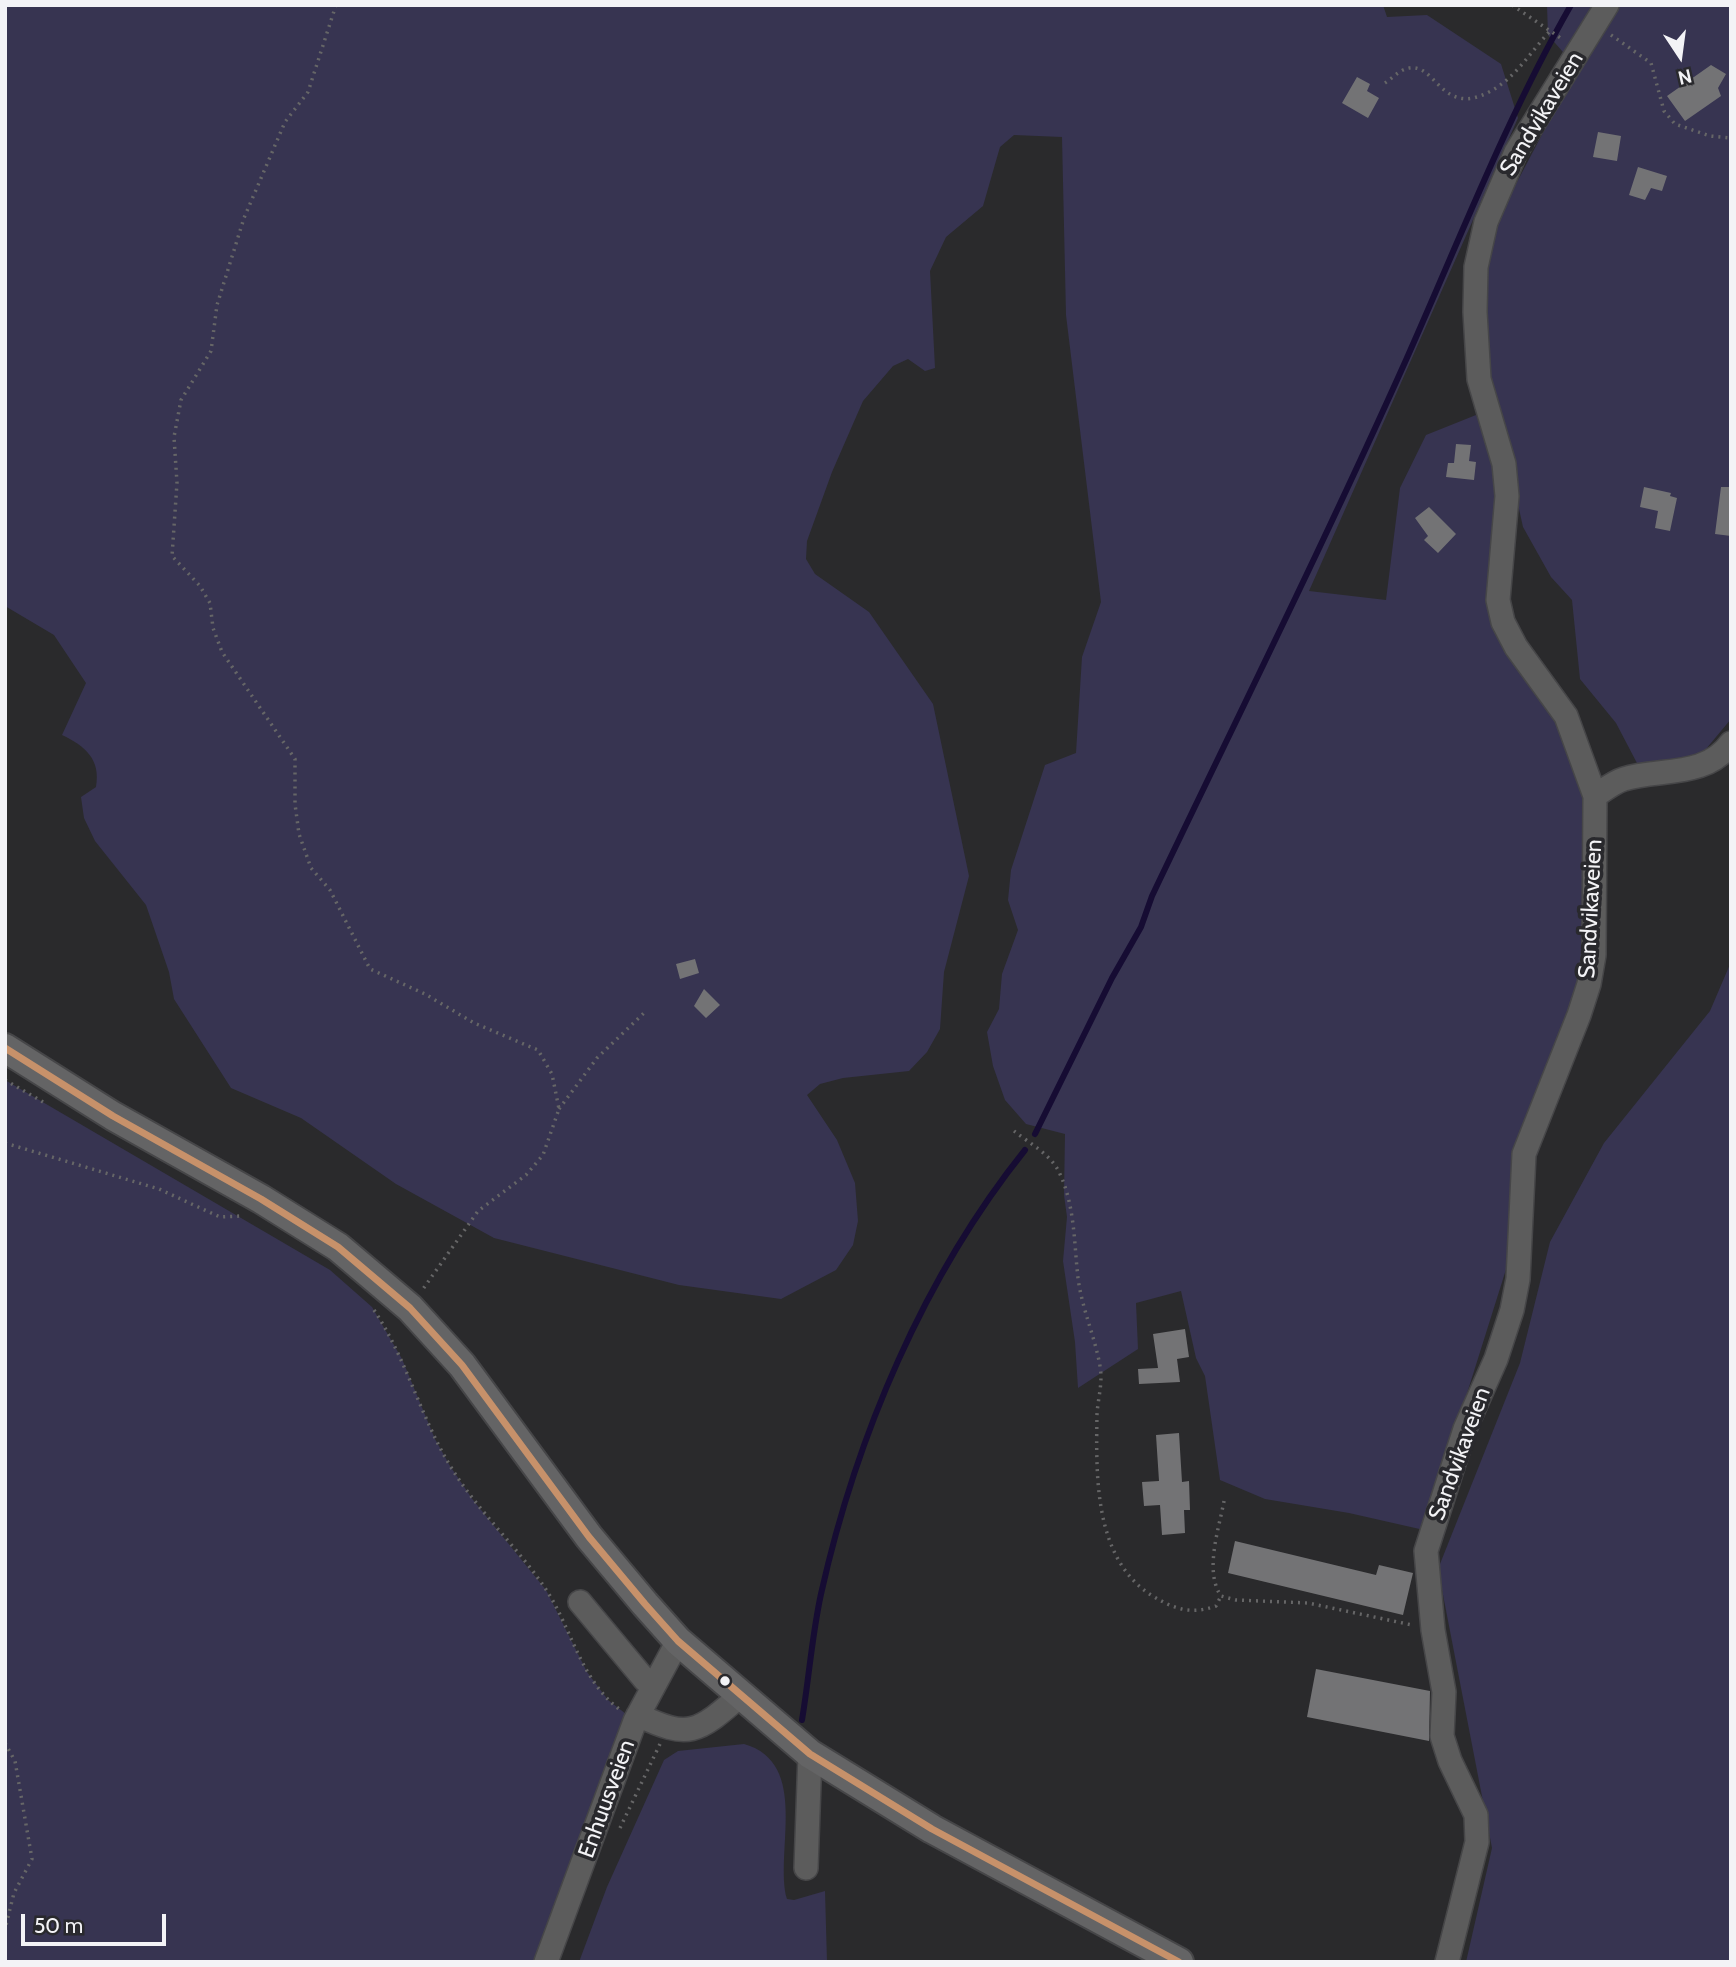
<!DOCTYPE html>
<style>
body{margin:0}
#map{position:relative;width:1736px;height:1967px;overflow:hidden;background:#2a2a2c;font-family:Cabin,sans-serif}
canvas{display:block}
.frame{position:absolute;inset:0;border:7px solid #f3f3f6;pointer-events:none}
.north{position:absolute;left:1645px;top:21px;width:70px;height:70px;-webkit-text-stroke:5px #29292d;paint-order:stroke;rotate:167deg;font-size:19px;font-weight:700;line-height:28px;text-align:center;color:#f3f3f6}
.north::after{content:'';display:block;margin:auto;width:24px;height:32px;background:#f3f3f6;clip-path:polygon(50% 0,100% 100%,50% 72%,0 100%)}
.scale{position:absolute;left:21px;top:1914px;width:145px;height:32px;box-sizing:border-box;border:4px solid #f3f3f6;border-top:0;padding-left:9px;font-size:21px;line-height:24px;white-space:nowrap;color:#f3f3f6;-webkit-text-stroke:5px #29292d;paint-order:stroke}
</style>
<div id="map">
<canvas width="1736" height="1967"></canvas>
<div class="frame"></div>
<div class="north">N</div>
<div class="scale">50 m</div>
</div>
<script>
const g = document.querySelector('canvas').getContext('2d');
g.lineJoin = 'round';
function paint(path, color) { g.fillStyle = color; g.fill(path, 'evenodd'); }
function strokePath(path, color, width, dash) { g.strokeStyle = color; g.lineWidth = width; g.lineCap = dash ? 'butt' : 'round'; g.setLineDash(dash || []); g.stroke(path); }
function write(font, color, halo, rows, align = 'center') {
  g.font = font + ' Cabin,sans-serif'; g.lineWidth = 7; g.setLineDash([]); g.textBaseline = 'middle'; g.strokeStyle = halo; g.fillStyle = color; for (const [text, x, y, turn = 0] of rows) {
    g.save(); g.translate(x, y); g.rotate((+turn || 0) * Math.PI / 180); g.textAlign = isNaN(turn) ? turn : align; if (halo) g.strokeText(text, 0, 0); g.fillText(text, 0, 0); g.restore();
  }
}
const green = new Path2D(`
 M5,5H1383L1387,17L1427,15L1501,64L1518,118L1309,591L1386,600L1400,488L1426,435L1476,415L1501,472L1499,534L1487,593L1493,617L1556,719L1595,825L1587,968L1519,1156L1514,1244L1424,1530L1349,1513L1265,1499L1220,1480L1205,1376L1196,1358L1181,1291L1136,1303L1138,1349L1078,1388L1075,1342L1063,1261L1067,1217L1064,1195L1065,1134L1026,1124L1005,1100L993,1066L987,1032L999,1009L1002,974L1018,930L1008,900L1011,870L1045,765L1076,753L1082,657L1101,602L1066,315L1062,137L1014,135L1000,147L983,206L946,237L930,271L935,368L925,371L908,359L893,366L863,401L832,472L807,541L806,559L815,574L869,612L933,704L969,876L944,972L940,1029L927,1052L909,1071L843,1078L820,1084L807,1095L837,1140L855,1183L858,1221L853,1245L836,1270L781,1299L679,1285L494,1238L396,1184L301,1118L231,1088L174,999L169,972L146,905L95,841L84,818L81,797L96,787C101,759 85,746 62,735L86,683L54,635L5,606Z
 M1547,5H1731V719L1701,755L1638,765L1616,723L1580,679L1572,600L1551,577L1523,527L1485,356L1486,277L1496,222L1577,68L1548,35Z
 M1731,962V1962H1466L1492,1848L1438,1569L1520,1363L1550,1242L1604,1143L1710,1011Z
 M5,1080L330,1270L372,1307L402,1359L435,1439L450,1466L473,1500L546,1590L587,1672L608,1700L635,1721L546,1962H5Z
 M744,1744C811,1763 774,1853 787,1899L794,1900L825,1891L827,1962H579L607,1887L664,1760L678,1751Z`);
const stream = new Path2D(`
 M1035,1134L1112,978L1141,927L1152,896C1237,718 1325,541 1406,360C1459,241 1506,119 1571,5
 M802,1720C809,1678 812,1635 821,1594C856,1437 924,1276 1025,1150`);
const building = new Path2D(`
 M1711,65L1726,74L1718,88L1721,96L1685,121L1667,96Z
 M1357,77L1370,84L1367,91L1379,98L1368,118L1342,103Z
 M1598,132L1621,136L1617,161L1593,157Z
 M1638,167L1667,176L1662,191L1651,188L1645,200L1629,195Z
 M1456,444L1471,445L1469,461L1476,462L1474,480L1446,477L1448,463H1454Z
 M1644,487L1671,493L1670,496L1677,498L1670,531L1655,528L1658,511L1640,507Z
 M1721,487H1731V536L1715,534Z
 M1429,507L1456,534L1438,553L1424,540L1428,536L1415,518Z
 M695,959L699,973L680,979L676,964Z
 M704,989L720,1005L706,1018L694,1006Z
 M1185,1329L1189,1357L1177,1359L1180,1382L1139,1384L1138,1369L1158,1368L1153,1334Z
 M1179,1433L1182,1482L1189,1481L1190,1510H1184L1185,1533L1162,1535L1160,1505L1144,1506L1142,1482L1159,1481L1156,1435Z
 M1235,1541L1376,1575L1379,1565L1413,1573L1403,1615L1228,1573Z
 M1316,1669L1430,1691L1429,1741L1307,1717Z`);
const path = new Path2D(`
 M336,5L308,92L285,122L244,218L217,305L211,351L181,400L174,437L177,483L172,556L200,586L210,603L213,628L222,652L295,759V804L299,834L311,868L330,890L370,969L425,994L474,1023L538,1050L552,1074L559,1109L543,1155L526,1175L478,1211L423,1289
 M1512,5L1562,39
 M1611,35L1651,63L1664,111L1675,124L1710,136L1731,138
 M1385,83C1391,79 1397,73 1403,70C1436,55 1438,119 1489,92C1515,79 1531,51 1551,30
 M5,1080L43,1102
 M559,1109L597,1058L645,1012
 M1014,1131C1029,1143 1052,1155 1060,1174C1075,1207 1074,1243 1078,1278C1082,1309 1095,1337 1100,1366C1103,1383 1098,1398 1097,1414C1096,1476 1094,1558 1151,1595C1174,1609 1190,1615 1216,1606L1221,1596
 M5,1143L159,1189L220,1217L240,1216
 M374,1310C406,1358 420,1415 449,1464C477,1511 518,1547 547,1591C572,1630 581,1680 619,1709
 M1224,1501C1219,1529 1204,1571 1221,1596L1236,1600L1308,1603L1412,1625
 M5,1743L15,1761L32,1859L14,1893L5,1929
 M620,1828L660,1744`);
const minor = new Path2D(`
 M1595,796C1604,790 1614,782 1624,779C1660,768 1706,778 1731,743
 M580,1602L645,1680L654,1685
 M638,1715C690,1740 698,1732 740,1696
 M806,1868L810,1754
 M546,1962L635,1721L678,1641
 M1447,1962L1477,1842L1476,1815L1450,1761L1442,1736L1444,1692L1433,1630L1426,1551L1465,1429L1496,1359L1512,1310L1518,1279L1524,1154L1579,1015L1589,984L1594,955L1595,796L1566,716L1516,647L1503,622L1498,600L1507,496L1504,464L1479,379L1475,312L1476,267L1486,222L1516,152L1607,5`);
const major = new Path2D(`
 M5,1048L113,1116L261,1199L338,1247L410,1308L462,1365L589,1537L645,1604L678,1641L810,1754L932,1829L1179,1962`);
const bus1 = new Path2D(`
 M5,1048L113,1116L261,1199L338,1247L410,1308L462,1365L589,1537L645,1604L678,1641L810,1754L932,1829L1179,1962`);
const markers = [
 [725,1681,6,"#f3f3f6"]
];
const streetNames = [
 ["Sandvikaveien",1542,114,-59],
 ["Sandvikaveien",1591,909,-87],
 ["Sandvikaveien",1460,1454,-70],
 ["Enhuusveien",607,1799,-70]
];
paint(green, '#373451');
strokePath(stream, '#160c33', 6);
paint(building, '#737375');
strokePath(minor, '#464648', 26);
strokePath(major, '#464648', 32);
strokePath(path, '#666667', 3.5, [2, 5]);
strokePath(minor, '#5c5c5c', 23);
strokePath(major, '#646465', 28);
strokePath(bus1, '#c7916a', 7);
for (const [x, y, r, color] of markers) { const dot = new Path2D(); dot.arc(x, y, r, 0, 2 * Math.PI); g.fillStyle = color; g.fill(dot); strokePath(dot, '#29292d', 2.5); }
write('23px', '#f3f3f6', '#29292d', streetNames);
</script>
